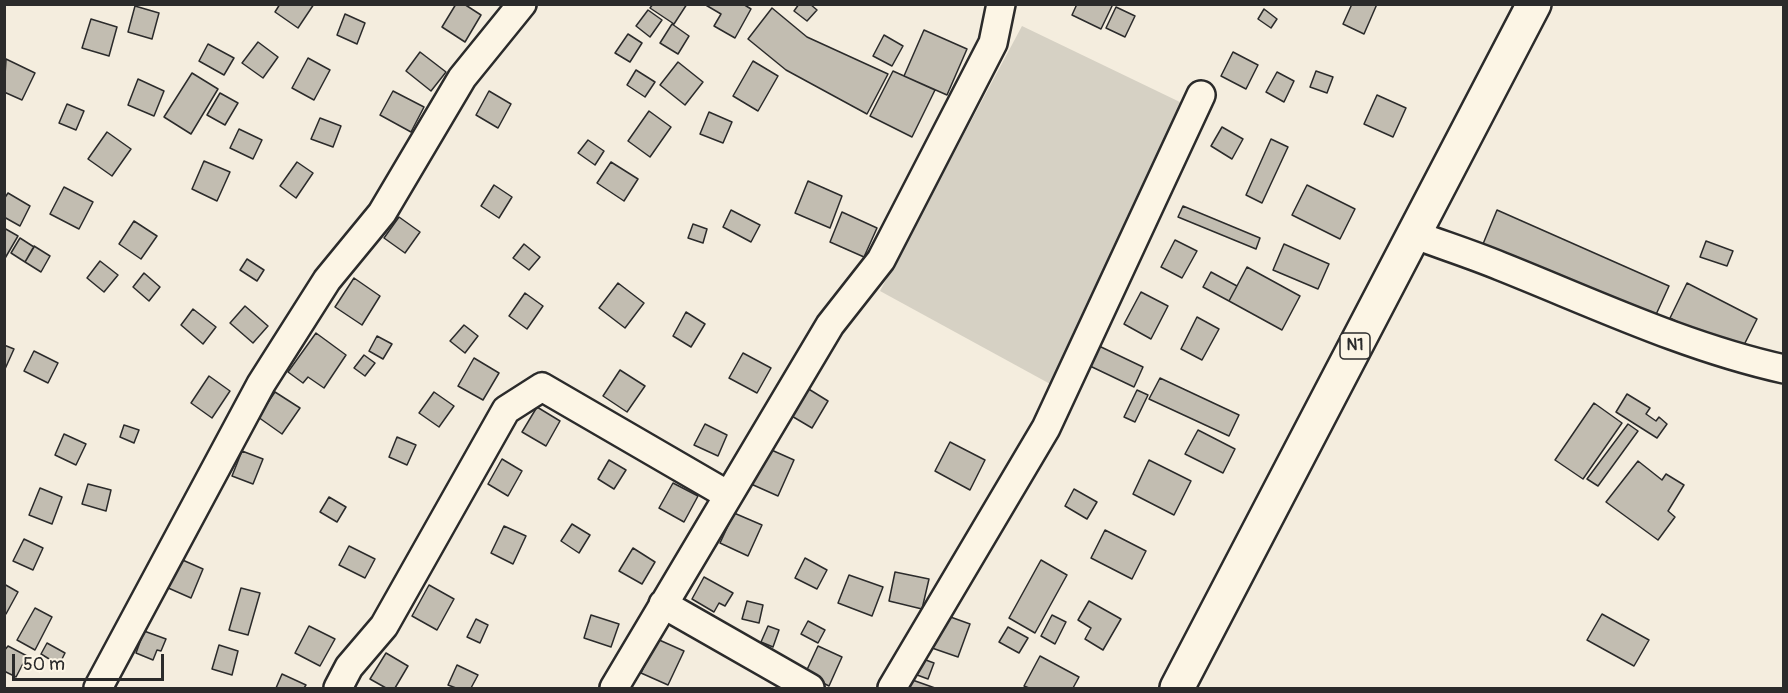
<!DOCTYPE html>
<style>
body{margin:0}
#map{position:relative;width:1788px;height:693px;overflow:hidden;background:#f4edde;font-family:Pangolin,sans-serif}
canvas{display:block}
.frame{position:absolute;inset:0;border:6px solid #2b2b2b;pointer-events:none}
.scale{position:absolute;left:12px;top:654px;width:152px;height:27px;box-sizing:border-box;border:3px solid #2b2b2b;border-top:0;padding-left:8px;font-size:18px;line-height:21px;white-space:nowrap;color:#2b2b2b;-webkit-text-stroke:4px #fcf5e5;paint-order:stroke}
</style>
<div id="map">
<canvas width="1788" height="693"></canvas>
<div class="frame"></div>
<div class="scale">50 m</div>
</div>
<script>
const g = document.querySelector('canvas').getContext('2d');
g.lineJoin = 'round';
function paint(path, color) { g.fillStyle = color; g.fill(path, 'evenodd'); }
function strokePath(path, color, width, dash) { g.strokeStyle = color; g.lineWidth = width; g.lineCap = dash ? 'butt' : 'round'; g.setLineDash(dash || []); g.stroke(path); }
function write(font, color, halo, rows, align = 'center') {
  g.font = font + ' Pangolin,sans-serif'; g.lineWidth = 4.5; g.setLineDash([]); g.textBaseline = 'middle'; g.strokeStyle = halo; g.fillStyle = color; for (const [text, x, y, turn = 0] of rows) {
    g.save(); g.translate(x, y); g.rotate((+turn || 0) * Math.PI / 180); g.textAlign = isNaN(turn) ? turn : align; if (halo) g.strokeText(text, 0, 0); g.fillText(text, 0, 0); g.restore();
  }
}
const green = new Path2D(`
 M1022,26L1184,104L1052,385L880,291Z`);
const building = new Path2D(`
 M280,4H314L298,28L275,12Z
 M456,4H464L481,15L465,42L442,27Z
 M653,4H687L674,24L650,8Z
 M704,4H743L751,9L735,38L714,26L721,14Z
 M799,4H810L817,10L807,21L794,11Z
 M1077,4H1113L1101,29L1072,15Z
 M1352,4H1377L1364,34L1343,24Z
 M135,6L159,13L152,39L128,32Z
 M1116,7L1135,16L1125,37L1106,28Z
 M772,8L807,37L888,74L867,114L786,70L748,39Z
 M1264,9L1277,19L1271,28L1258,19Z
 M648,10L662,20L650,37L636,26Z
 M345,14L365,23L357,44L337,35Z
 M91,19L117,27L109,56L82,48Z
 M672,24L689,36L678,54L660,43Z
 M924,30L967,49L947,95L904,76Z
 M628,34L642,43L630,62L615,53Z
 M884,35L903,46L892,66L873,56Z
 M258,42L278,57L263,78L242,63Z
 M208,44L234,58L224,75L199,61Z
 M420,52L446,72L431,91L406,71Z
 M1233,52L1258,65L1246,89L1221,76Z
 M308,58L330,70L314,100L292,88Z
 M6,59L35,73L22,100L4,92Z
 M753,61L778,76L758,111L733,96Z
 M678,62L703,82L685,105L660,85Z
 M636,70L655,82L645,97L627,85Z
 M893,71L935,90L912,137L870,116Z
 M1316,71L1333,77L1327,93L1310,87Z
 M1277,72L1294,81L1284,102L1266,92Z
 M192,73L218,89L191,134L164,117Z
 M138,79L164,91L154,116L128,105Z
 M393,91L424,107L411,132L380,115Z
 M489,91L511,104L498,128L476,115Z
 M220,93L238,103L225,125L207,115Z
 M1377,95L1406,108L1393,137L1364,124Z
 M67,104L84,111L76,130L59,123Z
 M649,111L671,127L650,157L628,141Z
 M709,112L732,122L723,143L700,134Z
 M320,118L341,126L333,147L311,139Z
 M1222,127L1243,139L1232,159L1211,146Z
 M239,129L262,140L253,159L230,148Z
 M107,132L131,149L112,176L88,159Z
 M1271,139L1288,147L1262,203L1246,195Z
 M588,140L604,151L595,165L578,153Z
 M204,161L230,172L217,201L192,189Z
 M297,162L313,173L296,198L280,186Z
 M611,162L638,179L624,201L597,183Z
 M808,181L842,196L830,228L795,213Z
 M494,185L512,197L499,218L481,206Z
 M1307,185L1355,209L1340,239L1292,215Z
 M64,187L93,202L79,229L50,214Z
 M8,193L30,206L20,226L4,217V199Z
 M1183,206L1260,238L1256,249L1178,217Z
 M731,210L760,225L751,242L723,227Z
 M1497,210L1669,286L1654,319L1483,244Z
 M842,212L877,228L864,257L830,242Z
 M399,217L420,232L405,253L384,238Z
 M134,221L157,236L141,259L119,244Z
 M693,224L707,229L703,243L688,238Z
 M4,228L18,236L4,260Z
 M20,238L34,247L25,262L11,253Z
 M1175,240L1197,251L1182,278L1161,267Z
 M1706,241L1733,251L1727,266L1700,257Z
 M524,244L540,257L529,270L513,258Z
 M1284,244L1329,264L1318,289L1273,270Z
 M34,246L50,256L41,272L25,262Z
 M247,259L264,270L257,281L240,270Z
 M100,261L118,275L104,292L87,278Z
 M1247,267L1300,296L1282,330L1229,301Z
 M1211,272L1237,286L1229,301L1203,287Z
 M144,273L160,287L149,301L133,287Z
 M354,278L380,296L362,325L335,307Z
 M618,283L644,303L625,328L599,308Z
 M1687,283L1757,319L1740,353L1670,318Z
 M1141,292L1168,306L1151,339L1124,324Z
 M525,293L543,306L527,329L509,316Z
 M245,306L268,326L253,343L230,323Z
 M193,309L216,327L203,344L181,325Z
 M686,312L705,324L691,347L673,336Z
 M1197,317L1219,329L1202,360L1181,349Z
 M464,325L478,336L465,353L450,341Z
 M316,333L346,355L324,388L308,377L303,383L288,372Z
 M377,336L392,344L383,359L369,351Z
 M4,345L14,349L5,369H4Z
 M1099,346L1143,367L1134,387L1090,366Z
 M34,351L58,363L48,383L24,371Z
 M743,353L771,368L757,393L729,378Z
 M364,355L375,363L365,376L354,368Z
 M474,358L499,373L483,400L458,386Z
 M620,370L645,386L627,412L603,396Z
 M209,376L230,391L212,418L191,403Z
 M1160,378L1239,415L1229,436L1149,399Z
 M807,388L828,401L812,428L790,415Z
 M1137,390L1148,395L1135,422L1124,417Z
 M275,392L300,408L282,434L258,417Z
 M434,392L454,406L439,427L419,413Z
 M1627,394L1650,408L1646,414L1656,421L1659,417L1667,424L1657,438L1616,412Z
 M1594,403L1622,423L1583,479L1555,460Z
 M537,407L560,421L546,446L522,432Z
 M705,424L727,435L718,456L694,445Z
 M1628,424L1638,431L1598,486L1587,479Z
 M124,425L139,430L134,443L120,437Z
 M1198,430L1235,449L1223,473L1185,454Z
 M64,434L86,444L76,465L55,455Z
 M397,437L416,445L407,465L389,457Z
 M950,442L985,460L970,490L935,471Z
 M767,448L794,460L778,496L751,484Z
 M242,451L263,459L253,484L232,476Z
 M502,459L522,471L508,496L488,484Z
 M609,460L626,470L614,489L598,479Z
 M1149,460L1191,481L1174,515L1133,494Z
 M1638,461L1662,480L1666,474L1684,485L1668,511L1675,517L1658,540L1606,502Z
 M673,483L698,496L684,522L659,508Z
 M88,484L111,490L106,511L82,504Z
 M40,488L62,497L52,524L29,515Z
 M1074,489L1097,502L1087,519L1065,506Z
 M329,497L346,507L337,522L320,512Z
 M734,513L762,525L748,556L720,543Z
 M572,524L590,535L579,553L561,541Z
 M504,526L526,536L513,564L491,553Z
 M1105,530L1146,551L1132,579L1091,558Z
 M24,539L43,548L33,570L13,561Z
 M349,546L375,559L365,578L339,565Z
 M633,548L655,562L642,584L619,571Z
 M178,558L203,569L191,598L166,587Z
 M805,558L827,570L817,589L795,578Z
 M1041,560L1067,575L1035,633L1009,618Z
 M895,572L929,579L922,609L889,601Z
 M849,575L883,587L872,616L838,603Z
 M704,577L733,593L725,606L719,603L714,612L692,599Z
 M4,584L18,592L6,614H4Z
 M429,585L454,599L437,630L412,616Z
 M241,588L260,593L248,635L229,630Z
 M747,601L763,605L759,623L742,619Z
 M1089,601L1121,619L1103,650L1085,639L1091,628L1078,620Z
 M35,608L52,617L35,650L17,640Z
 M1602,614L1649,640L1634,666L1587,640Z
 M591,615L619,624L611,647L584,638Z
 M945,615L970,624L958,657L932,648Z
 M1052,615L1066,622L1055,644L1041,636Z
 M476,619L488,625L480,643L467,637Z
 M808,621L825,630L818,643L801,634Z
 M309,626L335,639L320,666L295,653Z
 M768,626L779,630L773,647L761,642Z
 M1008,627L1028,638L1019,653L999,642Z
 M144,631L166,639L161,651L157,650L153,660L136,653Z
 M657,639L684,651L668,685L641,673Z
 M47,643L65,653L59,665L41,654Z
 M219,645L238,651L232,675L212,669Z
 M8,646L27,656L16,677L4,671V651Z
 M818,646L842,657L829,686L805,674Z
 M386,653L408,666L395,688H386L370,679Z
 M915,656L934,663L928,679L909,672Z
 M1040,656L1079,677L1073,688H1029L1024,686Z
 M457,665L478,675L471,688H456L448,685Z
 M282,674L306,685L304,688H276Z
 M904,677L935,688H899Z`);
const minor = new Path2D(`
 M1413,234C1442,245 1471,254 1500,266C1593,303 1685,347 1784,369
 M663,604L810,688
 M98,688L261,384L327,280L382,213L462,78L522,4
 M338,688L349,667L384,626L506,410L542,387L728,495
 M614,688L830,325L881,260L993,43L1001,4
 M892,688L1046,428L1201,95`);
const highway = new Path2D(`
 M1177,688L1534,4`);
const shields = [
 [1355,346,30]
];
const shieldNames = [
 ["N1",1355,346]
];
paint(green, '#d6d1c4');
paint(building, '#c2bdb1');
strokePath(building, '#2b2b2b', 1.5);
strokePath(minor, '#2b2b2b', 32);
strokePath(highway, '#2b2b2b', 38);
strokePath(minor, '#fcf5e5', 27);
strokePath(highway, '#fcf5e5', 33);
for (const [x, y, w] of shields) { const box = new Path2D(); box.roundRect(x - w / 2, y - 13, w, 26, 4.5); g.fillStyle = '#fcf5e5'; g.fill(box); strokePath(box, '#2b2b2b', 1.5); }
write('bold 16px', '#2b2b2b', null, shieldNames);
</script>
